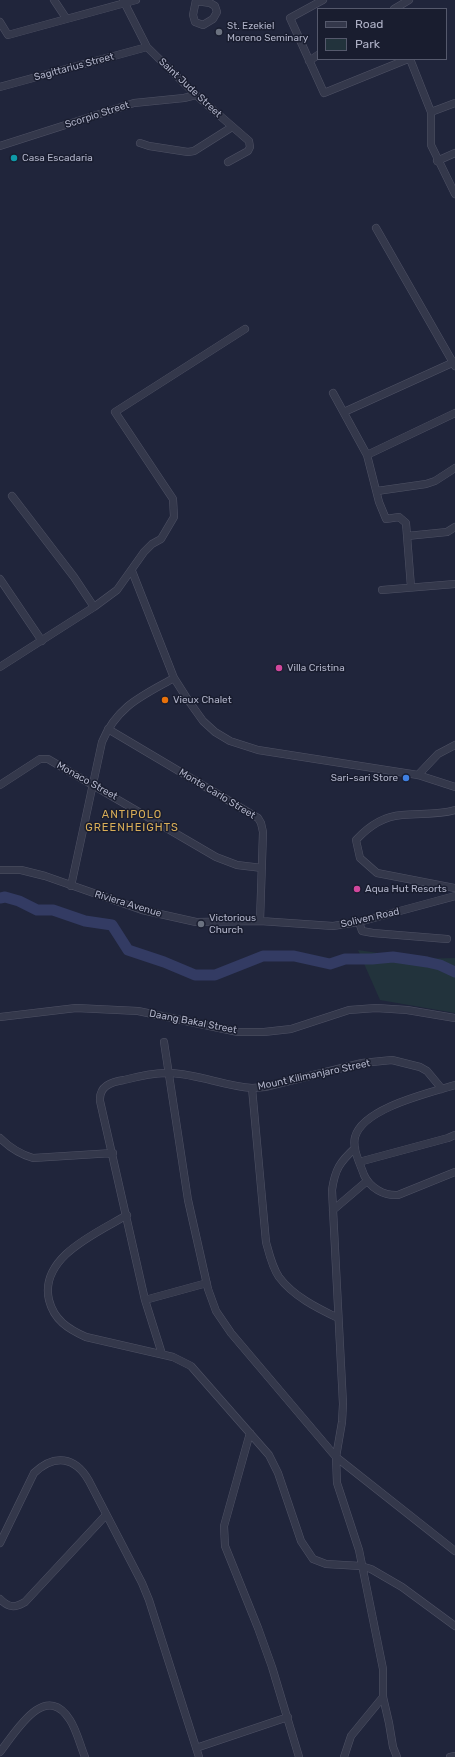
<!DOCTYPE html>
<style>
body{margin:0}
#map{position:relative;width:455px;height:1757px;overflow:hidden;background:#20253b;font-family:Rubik,sans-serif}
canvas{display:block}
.legend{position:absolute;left:317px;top:8px;width:130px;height:52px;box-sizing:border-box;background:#191d2f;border:1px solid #55596c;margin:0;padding:5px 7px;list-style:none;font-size:12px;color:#afb2c7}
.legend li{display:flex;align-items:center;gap:8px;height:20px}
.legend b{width:20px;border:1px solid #55596c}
</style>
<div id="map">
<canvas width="455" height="1757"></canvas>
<ul class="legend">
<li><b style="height:5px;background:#34384b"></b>Road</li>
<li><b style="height:11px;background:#22333c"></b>Park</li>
</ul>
</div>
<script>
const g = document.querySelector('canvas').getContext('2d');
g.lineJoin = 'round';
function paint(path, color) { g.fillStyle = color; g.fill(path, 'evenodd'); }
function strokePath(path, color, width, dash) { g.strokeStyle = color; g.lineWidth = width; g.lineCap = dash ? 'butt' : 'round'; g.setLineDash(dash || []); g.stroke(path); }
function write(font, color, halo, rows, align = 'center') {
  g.font = font + ' Rubik,sans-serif'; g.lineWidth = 3; g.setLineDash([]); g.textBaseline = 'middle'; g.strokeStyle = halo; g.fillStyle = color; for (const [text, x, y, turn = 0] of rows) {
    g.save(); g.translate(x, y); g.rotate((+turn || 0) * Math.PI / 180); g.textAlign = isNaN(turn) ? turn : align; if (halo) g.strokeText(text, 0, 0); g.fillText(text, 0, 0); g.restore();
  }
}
const green = new Path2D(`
 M358,950L417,959L455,958V1013L380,1000Z`);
const river = new Path2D(`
 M0,898L5,897L19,901L37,910H53L85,921L112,925L128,950L164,962L195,975H215L263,956H294L330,964L345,959H372L393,957L427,962L440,965L455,972`);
const minor = new Path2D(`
 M54,0L66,18
 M123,0L147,47L196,95L249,141L250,147L248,151L228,162
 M196,0L193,15L195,22L203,25L213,19L217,12L215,6L210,3L196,1
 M323,0L290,18L324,93L408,59
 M394,9L409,0
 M0,22L8,35L136,0
 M410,59L431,112
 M309,61L318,55
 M0,87L147,47
 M455,103L431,112V145L455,194
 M140,143L149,146L188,152L194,151L232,127
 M0,146L134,103L184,98L196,95
 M437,161L455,153
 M376,228L455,366
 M333,393L367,455L379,502L386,519L399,517L406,523L411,587
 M344,412L452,363L454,361
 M367,455L455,413
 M377,491L426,484L435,481L455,468
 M12,496L74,577L94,607
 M407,536L447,532L455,527
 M132,571L174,678L188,700L203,721L215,732L230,741L258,750L418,775L455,787
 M0,579L42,641
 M382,590L455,584
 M0,667L94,607L117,590L144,552L152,544L161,539L174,517L173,499L115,412L245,329
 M108,729L258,818L261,823L263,832L260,921
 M418,775L438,754L455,745
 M0,785L40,759H48L216,857L237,865L262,868
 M455,810C437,815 420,813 402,815C384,816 368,827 356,840L360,858L377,873L455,888
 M0,870H21L45,876L142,910L196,922L260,921L333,926L359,922L455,896
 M71,886L102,742C117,706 142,696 174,678
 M359,922L362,931L373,933L447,939
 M0,1017L76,1008L138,1011L238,1032H264L291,1029L349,1010L376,1008L407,1010L455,1018
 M164,1042L188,1200L208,1289L216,1311L231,1333L336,1457L455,1551
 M455,1085C429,1093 363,1108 355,1137C352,1149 360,1163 364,1175C370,1188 384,1196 398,1195L455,1172
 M252,1088L266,1242C269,1253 272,1267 279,1277C293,1296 317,1308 338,1318
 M0,1138C10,1148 19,1154 33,1158L113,1153
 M355,1148C340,1162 335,1169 332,1190L343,1404L342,1422L336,1457L337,1483L359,1550L383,1669V1697L389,1723L393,1747L397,1757
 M359,1162L448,1138L455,1135
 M333,1210L367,1181
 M127,1215C97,1233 39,1257 49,1300C54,1320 68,1329 86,1337L173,1357L191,1366L269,1455L278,1473L301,1541L313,1559L326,1564L361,1566L371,1569L402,1587L455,1626
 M145,1300L207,1283
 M162,1354L145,1300L100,1101C99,1086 111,1082 124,1080C139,1076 155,1072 170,1073C198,1074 224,1086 252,1088L265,1087L362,1063L392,1060L420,1067L427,1071L442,1089
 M250,1433L224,1526L225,1546L258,1628L272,1667L299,1757
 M0,1543L34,1473C54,1454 75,1456 89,1481L142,1583L149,1600L199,1757
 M0,1599C9,1608 15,1608 25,1602L106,1515
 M196,1748L288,1717
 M0,1752C15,1733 45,1680 70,1720C77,1731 80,1745 85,1757
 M344,1757L351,1736L383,1697
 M450,1757L455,1756`);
const markers = [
 [219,32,4,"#6b7280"],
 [14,158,4,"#0f9aa8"],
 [279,668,4,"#d1479c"],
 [165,700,4,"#e8710a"],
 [406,778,4,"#3f7fe0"],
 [357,889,4,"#d1479c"],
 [201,924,4,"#6b7280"]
];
const poiNames = [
 ["St. Ezekiel",227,26],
 ["Moreno Seminary",227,38],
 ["Casa Escadaria",22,158],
 ["Villa Cristina",287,668],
 ["Vieux Chalet",173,700],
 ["Sari-sari Store",398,778,"right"],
 ["Aqua Hut Resorts",365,889],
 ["Victorious",209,918],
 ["Church",209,930]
];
const streetNames = [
 ["Sagittarius Street",74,67,-15],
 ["Saint Jude Street",190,88,43],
 ["Scorpio Street",97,115,-18],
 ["Monaco Street",87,781,29],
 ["Monte Carlo Street",217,794,31],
 ["Riviera Avenue",128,904,17],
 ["Soliven Road",370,918,-13],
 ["Daang Bakal Street",193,1022,11],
 ["Mount Kilimanjaro Street",314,1075,-12]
];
const neighbourhoodNames = [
 ["ANTIPOLO",132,815],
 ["GREENHEIGHTS",132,828]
];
paint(green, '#22333c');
strokePath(river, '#333b63', 11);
strokePath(minor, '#4f5265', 8);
strokePath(minor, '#34384b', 7);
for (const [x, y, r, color] of markers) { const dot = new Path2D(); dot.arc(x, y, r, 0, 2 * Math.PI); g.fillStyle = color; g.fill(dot); strokePath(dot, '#191d2f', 1.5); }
write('10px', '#afb2c7', '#191d2f', poiNames, 'left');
write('10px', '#afb2c7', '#191d2f', streetNames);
g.letterSpacing = '1px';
write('11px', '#d9ae58', '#191d2f', neighbourhoodNames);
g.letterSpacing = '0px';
</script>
